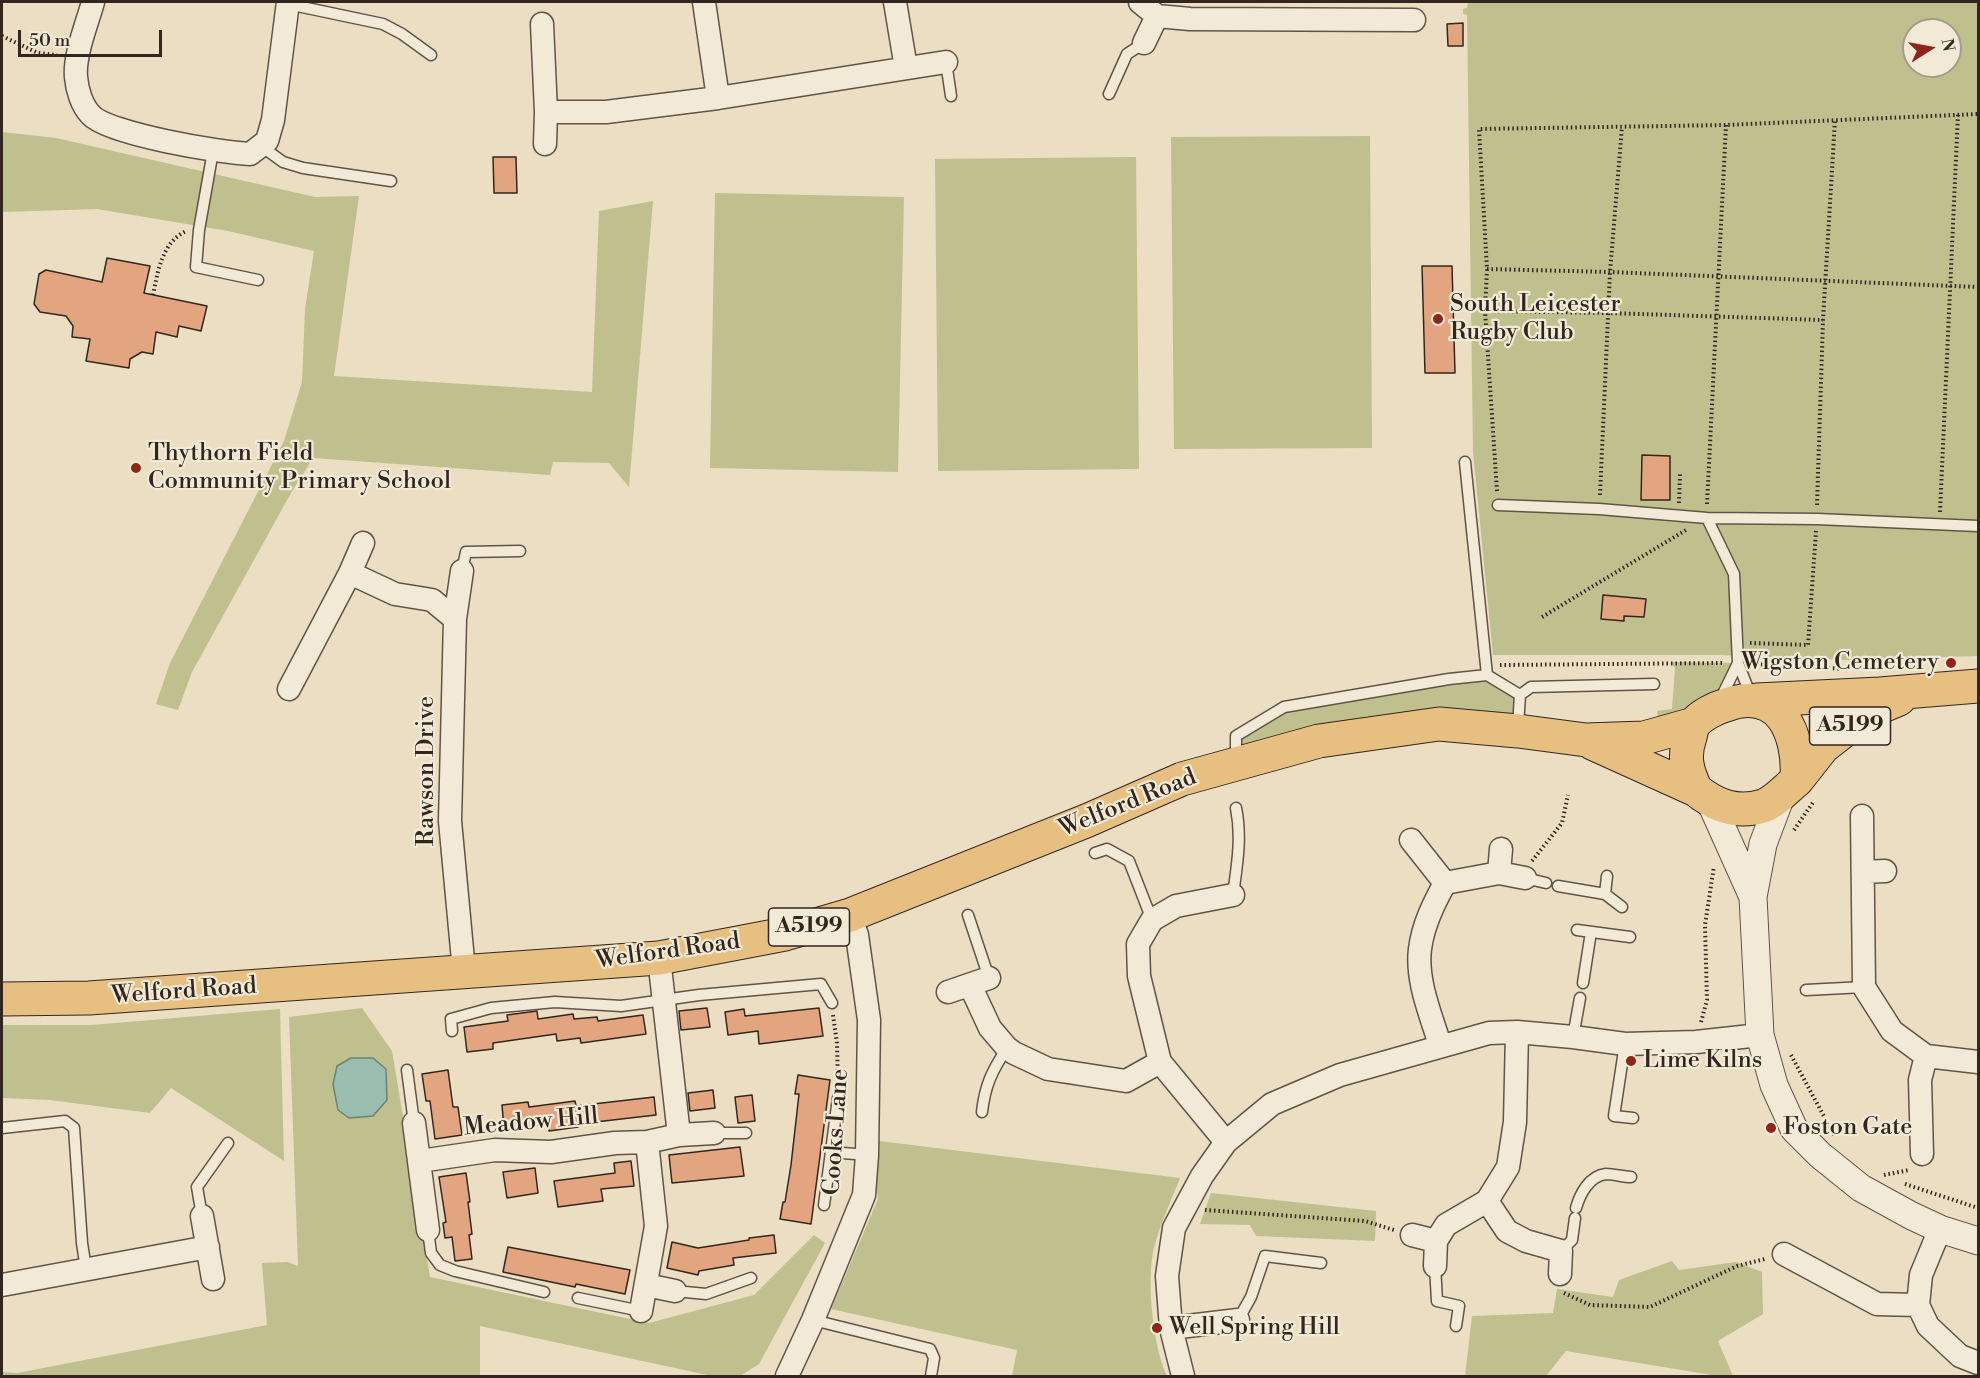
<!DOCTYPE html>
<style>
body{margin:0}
#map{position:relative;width:1980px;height:1378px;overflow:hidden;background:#ebdec2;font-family:"Libre Bodoni",serif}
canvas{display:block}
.frame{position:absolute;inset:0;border:3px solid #32261f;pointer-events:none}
.north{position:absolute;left:1902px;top:18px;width:60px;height:60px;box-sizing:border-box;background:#f2ead7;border:2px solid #a59c8d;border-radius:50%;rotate:79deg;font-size:16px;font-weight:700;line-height:24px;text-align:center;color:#32261f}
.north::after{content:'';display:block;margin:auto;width:21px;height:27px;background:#8f2418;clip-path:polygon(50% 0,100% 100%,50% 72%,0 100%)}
.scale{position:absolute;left:18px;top:30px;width:144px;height:27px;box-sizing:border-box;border:3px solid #32261f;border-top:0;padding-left:8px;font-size:18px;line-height:21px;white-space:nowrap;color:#32261f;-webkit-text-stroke:4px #f2ead7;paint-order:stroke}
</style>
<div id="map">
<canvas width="1980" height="1378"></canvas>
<div class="frame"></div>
<div class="north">N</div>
<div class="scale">50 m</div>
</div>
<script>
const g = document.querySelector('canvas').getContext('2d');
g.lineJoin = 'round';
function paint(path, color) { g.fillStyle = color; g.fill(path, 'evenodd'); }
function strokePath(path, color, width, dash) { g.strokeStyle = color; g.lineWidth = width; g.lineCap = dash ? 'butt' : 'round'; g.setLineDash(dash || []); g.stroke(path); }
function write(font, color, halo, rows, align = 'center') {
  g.font = font + ' "Libre Bodoni",serif'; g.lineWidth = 4.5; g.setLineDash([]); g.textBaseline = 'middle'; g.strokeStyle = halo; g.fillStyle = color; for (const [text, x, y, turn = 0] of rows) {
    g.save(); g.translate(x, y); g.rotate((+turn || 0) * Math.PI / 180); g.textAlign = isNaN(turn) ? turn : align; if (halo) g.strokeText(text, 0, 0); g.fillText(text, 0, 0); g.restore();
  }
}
const green = new Path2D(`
 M1468,2H1978V656L1848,660L1720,655H1493L1473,452L1467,15L1463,14V9L1467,8ZM1914,30H1950V66H1914Z
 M2,132L56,138L315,197L359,196L334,376L592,392L599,211L653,201L629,487L609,463L553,462L550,475L313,458L291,493L192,672L178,710L156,704L170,663L284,441L302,382L305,309L314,251L228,231L97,209L2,212Z
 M1370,136L1372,448L1174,449L1171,137Z
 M1136,157L1139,469L938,471L935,159Z
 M715,193L904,197L898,472L710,468Z
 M1671,662L1738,663L1716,708L1660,734L1657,711L1672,709L1675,668Z
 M1487,675L1520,695L1518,731L1236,764V736L1284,707Z
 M362,1008L392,1051L430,1277L649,1323L754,1295L814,1235L825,1243L759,1364L740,1376H712L480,1326V1376H2V1372L17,1373L267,1325L262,1263L288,1262L298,1266L289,1017Z
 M280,1009L284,1161L171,1088L150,1113L50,1100L2,1098V1025H92Z
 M871,1140L1180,1178C1171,1201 1160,1224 1154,1248C1146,1280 1153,1347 1167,1376H1012L1017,1350L831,1309L878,1199Z
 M1211,1193L1376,1211L1375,1241L1256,1236L1250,1225L1200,1224Z
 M1672,1261L1679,1270L1736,1262L1762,1272L1763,1314L1718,1341L1733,1376H1718L1566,1351L1546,1376H1465L1472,1316L1553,1313L1557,1289L1613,1297L1619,1280Z`);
const water = new Path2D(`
 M351,1058H373L386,1069L387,1100L373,1116L349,1118L338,1110L333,1084L337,1066Z`);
const building = new Path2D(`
 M1463,23V46H1448L1447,24Z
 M493,157H516L517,193H494Z
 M107,258L150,266L144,293L207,306L201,331L179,326L177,337L156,332L153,354L142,352L130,359L129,368L86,361L90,339L72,337L73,326L66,316L40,312L34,304L39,274L46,270L102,282Z
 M1422,266H1452L1455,373H1425Z
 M1642,455L1670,456V500H1641Z
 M1603,595L1646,599L1644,617L1624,616V621L1601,619Z
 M707,1008L710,1027L681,1030L679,1011Z
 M819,1008L823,1036L759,1044L758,1031L728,1035L725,1012L744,1009L745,1016Z
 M537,1011L538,1019L573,1014L574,1019L597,1017L598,1021L643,1015L646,1034L581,1043L580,1038L557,1041L556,1034L493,1043V1049L467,1052L464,1027L508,1021L507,1015Z
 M448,1070L453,1107H458L462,1135L435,1139L430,1101H426L422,1074Z
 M798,1075L830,1080L811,1224L780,1219L783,1202H785L791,1165L799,1094H795Z
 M713,1090L715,1108L690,1111L688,1093Z
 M752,1095L755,1121L738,1123L735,1097Z
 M654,1097L656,1115L578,1124V1127L549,1131V1124L504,1129L502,1105L528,1102L529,1107L575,1101L576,1106Z
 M740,1147L744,1176L672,1183L669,1155Z
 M631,1161L634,1186L601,1189L603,1201L558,1207L554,1181L615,1173L614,1163Z
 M535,1168L538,1193L507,1198L503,1172Z
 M466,1173L470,1202H468L472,1234L469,1235L472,1259L455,1261L452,1237L445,1238L443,1223L446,1222L439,1177Z
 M774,1235L776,1253L733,1258L734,1265L699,1271L698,1275L667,1268L672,1242L698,1248L749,1240V1238Z
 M508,1247L630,1270L625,1294L576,1284L575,1287L503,1272Z`);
const path = new Path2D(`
 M2,36L38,53L57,55
 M1487,269L1610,272L1978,287
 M153,295C158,270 162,243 186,231
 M1485,311L1608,313L1823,320
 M1497,491L1485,311L1487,269L1479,129L1726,125L1978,114
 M1600,495L1610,272L1622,127
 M1679,503L1680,474
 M1707,504L1726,125
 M1817,505L1823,320L1835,120
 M1940,512L1958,114
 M1542,617L1686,530
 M1750,643L1808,645L1816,531
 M1752,664L1849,669
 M1500,665L1723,663
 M1794,830L1814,801
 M1532,861L1562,823L1568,795
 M833,1015L837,1043L838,1085
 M1701,1022L1707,1000L1705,925L1714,866
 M1791,1055L1834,1135
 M1884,1175L1909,1170
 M1905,1184L1978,1208
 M1205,1210L1365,1221L1394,1230
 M1564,1293L1590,1305L1650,1307L1737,1266L1765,1259`);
const service = new Path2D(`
 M288,4L383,24L402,34L431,55
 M946,62L951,96
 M1109,94L1127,54L1144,43
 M261,146L283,162L303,168L391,181
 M213,151L199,230L196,267L258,280
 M1465,462L1487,675
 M1498,505L1599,509L1707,518L1817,519L1978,526
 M1707,518L1734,574L1738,663L1751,696
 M462,571L466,552L520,551
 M1520,695L1531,687L1654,684
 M1720,700L1738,663
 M1236,761V736L1284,707L1449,679L1487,675L1520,695L1518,726
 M1095,853L1107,849L1129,861L1152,920
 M1607,876L1605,894L1622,907
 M1525,878L1546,883
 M1558,886L1605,894
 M1233,895C1237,865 1242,838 1236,808
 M968,915L989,978
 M1577,930L1630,937
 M1583,983L1591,932
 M1806,990L1864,987
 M452,1031L451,1019L491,1008L555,1002L621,1006L699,995L821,984L832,1003
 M1573,1037L1580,998
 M1625,1044L1614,1116L1633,1118
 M407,1070L414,1123
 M982,1112C985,1085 992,1071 1007,1048
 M2,1128L65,1121L74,1128L82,1243L86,1269
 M714,1133H746
 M831,1152L867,1155
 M824,1205L838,1098
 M1576,1208C1580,1194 1589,1176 1606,1174C1614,1174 1623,1177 1631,1177
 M202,1216L197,1187L228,1143
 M428,1230L431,1253L440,1265L455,1271L544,1292
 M1561,1251L1572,1240L1575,1218
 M1435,1266L1437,1301L1459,1306L1456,1326
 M675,1291L706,1294L751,1278
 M578,1298L641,1311
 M813,1320L930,1349L934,1358L931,1376
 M1238,1320L1251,1297L1265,1256L1321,1263`);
const minor = new Path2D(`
 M93,2C87,24 74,55 76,77C77,90 82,106 91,115C108,134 222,153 250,154L267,141L273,120L288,2
 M704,2L718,98
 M895,2L906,68
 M1140,2L1157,16L1190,19L1414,20
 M542,24L546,112L545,144
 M1144,43L1157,16
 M546,112H606L718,98L946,62
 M462,571L455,619L450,821L464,971
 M350,573L395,594L432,600L455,619
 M289,689L350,573L363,543
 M1862,816L1864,987L1892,1031L1926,1056L1978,1062
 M1411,840L1445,883
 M1863,872L1885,871
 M1499,873L1501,849
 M659,958L679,1135
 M970,985L990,1028L1007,1048L1014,1053L1048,1069L1126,1081L1160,1062
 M948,992L989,978
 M1440,1045C1431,1015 1416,981 1420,949C1423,925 1434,903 1445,883L1499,873L1525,878
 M414,1123L428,1230
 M1226,1142L1160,1062L1139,976L1138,944L1152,920L1176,906L1233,895
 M1922,1154L1920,1080L1926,1056
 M420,1161L495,1150L551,1152L615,1143L647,1142L679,1135L714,1133
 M1487,1201L1507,1231L1526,1241L1561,1251L1560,1274
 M202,1216L213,1279
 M1940,1229L1921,1275L1918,1305L1928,1326L1960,1356L1978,1363
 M1412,1235L1436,1241
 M1784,1254L1877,1304L1918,1305
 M1435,1266L1436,1241L1446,1225L1487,1201L1508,1167L1515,1122L1517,1032
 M2,1285L208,1247
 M646,1285L675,1291
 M641,1311L656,1226L647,1142
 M1171,1328L1238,1320
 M787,1376L813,1320L864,1195L867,1155L869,1020L857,935L850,915
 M1183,1376L1171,1328L1167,1276L1174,1228L1202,1176L1226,1142L1272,1104L1340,1075L1489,1033L1517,1032L1573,1037L1625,1044L1696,1042L1760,1035`);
const tertiary = new Path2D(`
 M1783,791L1763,844L1753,897L1760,1035L1774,1085L1794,1129L1820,1155L1861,1188L1912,1216L1940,1229L1978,1241
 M1710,801L1753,897`);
const primary = new Path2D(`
 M1757,700L1880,694L1978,686
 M1592,743L1696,790C1716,806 1737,814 1763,806C1775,802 1787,788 1797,780C1800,734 1780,685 1726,705C1716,708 1701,715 1694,724C1692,727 1691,733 1690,737C1683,757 1687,771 1696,790
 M1797,780L1823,747L1868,712L1899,699
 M2,999L89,998L659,958L785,934L850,915L1086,821L1182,779L1319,741L1439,724L1518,731L1586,740L1644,738L1694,724`);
const markers = [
 [1438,319,6,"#8f2418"],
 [136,468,6,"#8f2418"],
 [1951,663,6,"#8f2418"],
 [1631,1061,6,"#8f2418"],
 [1771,1128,6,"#8f2418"],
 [1157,1328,6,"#8f2418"]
];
const shields = [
 [1850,726,81],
 [809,927,81]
];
const shieldNames = [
 ["A5199",1850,726],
 ["A5199",809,927]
];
const poiNames = [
 ["South Leicester",1450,305],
 ["Rugby Club",1450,333],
 ["Thythorn Field",148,454],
 ["Community Primary School",148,482],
 ["Wigston Cemetery",1939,663,"right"],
 ["Lime Kilns",1643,1061],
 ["Foston Gate",1783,1128],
 ["Well Spring Hill",1169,1328]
];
const streetNames = [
 ["Rawson Drive",427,771,-90],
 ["Welford Road",1128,804,-22],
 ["Welford Road",668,952,-8],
 ["Welford Road",184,992,-4],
 ["Meadow Hill",531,1123,-5],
 ["Cooks Lane",837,1132,-86]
];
paint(green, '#c0bf8e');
paint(water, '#99bdae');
strokePath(water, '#708175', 1.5);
paint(building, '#e2a57f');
strokePath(building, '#32261f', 1.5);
strokePath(service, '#605448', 13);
strokePath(minor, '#605448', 25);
strokePath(tertiary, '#605448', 29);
strokePath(primary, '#32261f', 35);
strokePath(path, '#32261f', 4, [1.5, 3]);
strokePath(service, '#f2ead7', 10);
strokePath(minor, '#f2ead7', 22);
strokePath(tertiary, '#f2ead7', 27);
strokePath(primary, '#e6bf81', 33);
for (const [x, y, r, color] of markers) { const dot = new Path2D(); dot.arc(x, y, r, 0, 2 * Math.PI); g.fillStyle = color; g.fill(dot); strokePath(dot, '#f2ead7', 2); }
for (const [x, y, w] of shields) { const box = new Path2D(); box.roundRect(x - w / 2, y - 19, w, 38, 4.5); g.fillStyle = '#f2ead7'; g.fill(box); strokePath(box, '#32261f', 1.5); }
write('bold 22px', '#32261f', null, shieldNames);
write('24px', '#32261f', '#f2ead7', poiNames, 'left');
write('24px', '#32261f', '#f2ead7', streetNames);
</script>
